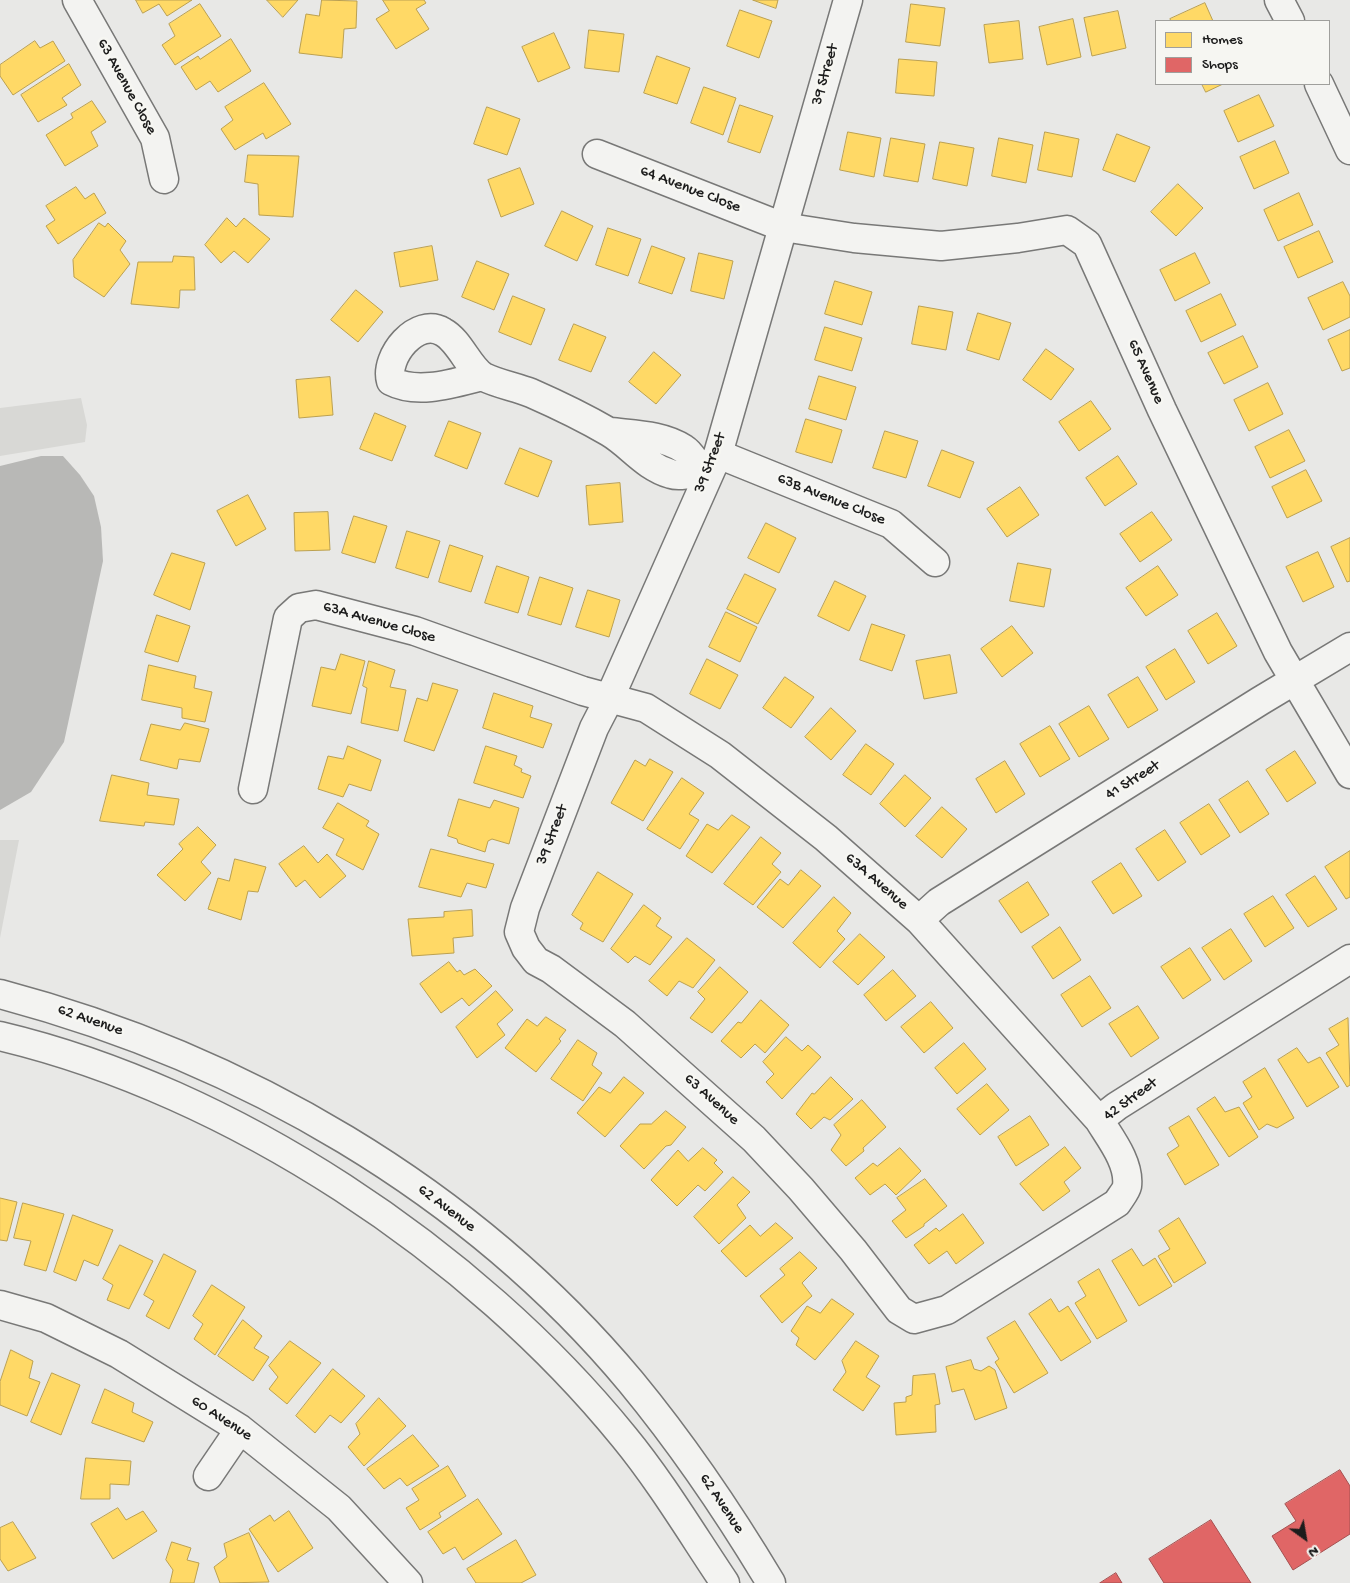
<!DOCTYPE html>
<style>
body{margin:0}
#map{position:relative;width:1350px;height:1583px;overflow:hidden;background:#e8e8e6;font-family:"Gochi Hand",sans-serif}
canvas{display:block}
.legend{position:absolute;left:1155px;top:20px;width:175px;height:65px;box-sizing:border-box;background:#f6f6f2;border:1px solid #9f9f9c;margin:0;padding:6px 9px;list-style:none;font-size:15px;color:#1c1c1c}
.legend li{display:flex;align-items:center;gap:10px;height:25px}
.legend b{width:25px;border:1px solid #9f9f9c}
.north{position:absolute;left:1280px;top:1513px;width:50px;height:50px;-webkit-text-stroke:4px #f6f6f2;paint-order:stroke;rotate:148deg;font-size:14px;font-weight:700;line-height:20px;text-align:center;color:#1c1c1c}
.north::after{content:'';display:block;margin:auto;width:18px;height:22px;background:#1c1c1c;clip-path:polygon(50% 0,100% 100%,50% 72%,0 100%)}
</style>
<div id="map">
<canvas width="1350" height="1583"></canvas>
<ul class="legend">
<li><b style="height:14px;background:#ffd966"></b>Homes</li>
<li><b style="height:14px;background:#e06666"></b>Shops</li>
</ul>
<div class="north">N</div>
</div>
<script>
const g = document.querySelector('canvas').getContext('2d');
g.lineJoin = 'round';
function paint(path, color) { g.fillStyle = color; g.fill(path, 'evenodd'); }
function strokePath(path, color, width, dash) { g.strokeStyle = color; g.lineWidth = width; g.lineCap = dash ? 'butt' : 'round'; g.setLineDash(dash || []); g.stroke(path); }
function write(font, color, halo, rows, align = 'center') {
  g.font = font + ' "Gochi Hand",sans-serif'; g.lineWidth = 5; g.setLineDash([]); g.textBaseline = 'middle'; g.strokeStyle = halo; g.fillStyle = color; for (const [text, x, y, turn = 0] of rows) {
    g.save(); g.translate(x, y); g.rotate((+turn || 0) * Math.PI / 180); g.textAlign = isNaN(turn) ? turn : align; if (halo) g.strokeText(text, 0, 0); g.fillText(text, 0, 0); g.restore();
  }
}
const green = new Path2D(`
 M81,398L87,425L85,442L0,456V408Z
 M0,840H19L0,938Z`);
const water = new Path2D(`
 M41,456H63L80,475L94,496L101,527L103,561L64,742L31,792L0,810V466Z`);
const homes = new Path2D(`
 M136,0H192L167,16L159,4L143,13Z
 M267,0H298L283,17Z
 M322,0L357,1L356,28L344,29L342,58L299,53L306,14L319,16Z
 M383,0H424L426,3L416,9L429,29L396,49L376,19L389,11Z
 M753,0H778L776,8Z
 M1205,3L1213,21H1171L1170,19Z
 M200,4L221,36L175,65L162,45L175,36L169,24Z
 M911,4L945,8L940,46L906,42Z
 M740,10L772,21L759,58L727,46Z
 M1118,11L1126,48L1092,56L1084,18Z
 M1073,19L1081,57L1047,65L1039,27Z
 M1019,21L1023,59L989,63L984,25Z
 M589,30L624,34L619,72L585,68Z
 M554,33L570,68L538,82L522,47Z
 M231,39L251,71L218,92L210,81L196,90L181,67L198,56L200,59Z
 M35,41L40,48L53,41L65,61L13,95L0,76V65Z
 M657,56L690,68L677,104L644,93Z
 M899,59L937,62L934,96L896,93Z
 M69,64L81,85L62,98L67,105L38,122L21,95Z
 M264,83L291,124L266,139L263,133L235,150L221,129L233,120L225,107Z
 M1202,84H1223L1206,92Z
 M704,87L736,98L723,135L691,123Z
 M1259,95L1274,126L1238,142L1224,111Z
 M92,101L106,122L91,132L98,146L65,166L46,135L73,118L71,114Z
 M740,105L773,116L760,153L728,142Z
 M487,107L520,119L507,155L474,144Z
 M848,132L881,138L874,177L840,170Z
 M1045,132L1079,139L1072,177L1038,170Z
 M1117,134L1150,147L1135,182L1103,170Z
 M891,138L925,144L918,182L884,176Z
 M999,138L1033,145L1026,183L992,176Z
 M1275,141L1289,173L1254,189L1240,157Z
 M940,142L974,148L967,186L933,179Z
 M248,155L299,156L293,217L259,215L258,184L245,182Z
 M520,168L534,204L501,217L488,180Z
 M1178,184L1203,208L1176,236L1151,212Z
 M76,187L85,199L94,193L106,213L58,244L46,226L55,220L46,206Z
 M1299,193L1313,225L1278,241L1264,210Z
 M562,211L593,226L577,261L545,246Z
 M227,218L236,227L244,218L270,239L248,263L234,251L221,263L205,245Z
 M99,223L105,227L108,223L126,241L120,250L130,264L104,297L74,277L73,260Z
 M608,228L641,239L628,276L596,265Z
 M1319,231L1333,262L1298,278L1284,247Z
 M432,246L438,280L400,287L394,253Z
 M652,246L685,258L672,294L639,283Z
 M699,253L733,261L724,299L691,291Z
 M1195,253L1210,283L1175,301L1160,270Z
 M174,256L194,257L195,290H180L179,308L131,304L138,262H172Z
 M477,261L509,274L494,310L462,297Z
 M835,281L872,292L862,325L825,314Z
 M1343,282L1350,296V317L1323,330L1308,298Z
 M356,290L383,312L358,342L331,320Z
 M1221,294L1236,325L1201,342L1186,311Z
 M513,296L545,309L531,345L499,332Z
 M919,306L953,312L946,350L912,344Z
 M978,313L1011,323L999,360L967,350Z
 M574,324L606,337L591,372L559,360Z
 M825,327L862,338L852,371L815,360Z
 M1350,330V368L1342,371L1328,340Z
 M1243,336L1258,367L1224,384L1208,353Z
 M1046,349L1074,369L1051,400L1023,380Z
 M654,352L681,375L656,404L629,382Z
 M819,376L856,387L846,420L809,409Z
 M330,377L333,415L299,418L296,380Z
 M1268,383L1283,414L1249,431L1234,400Z
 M1091,401L1111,429L1079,451L1059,422Z
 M375,413L406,426L392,461L360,449Z
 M806,419L842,430L832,463L796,452Z
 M449,421L481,433L467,469L435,456Z
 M1289,430L1305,461L1270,478L1255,447Z
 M885,431L918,441L906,478L873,468Z
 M520,448L552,461L538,497L505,484Z
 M942,450L974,462L960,498L928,486Z
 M1118,456L1137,484L1105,506L1086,478Z
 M1306,470L1322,501L1287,518L1272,487Z
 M620,483L623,522L589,525L586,486Z
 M1020,487L1039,515L1007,537L987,509Z
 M248,495L266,529L236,546L217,511Z
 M328,512L330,550L295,551L294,513Z
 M1152,512L1172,540L1140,562L1120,534Z
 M354,516L387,526L375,563L342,553Z
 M766,523L796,538L779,573L748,558Z
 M407,531L440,541L428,578L396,568Z
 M1350,538V581L1347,582L1331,547Z
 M450,545L483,556L471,592L439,582Z
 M1318,552L1334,587L1303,602L1286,567Z
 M172,553L205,563L190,610L154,595Z
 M1018,563L1051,569L1044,607L1010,601Z
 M497,566L529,577L518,613L485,603Z
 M1158,566L1178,595L1146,616L1126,588Z
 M745,574L776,589L758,624L727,609Z
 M540,577L573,588L561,625L528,615Z
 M835,581L866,596L849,631L818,616Z
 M588,590L620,600L609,637L576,627Z
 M726,612L757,627L740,662L709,647Z
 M1217,613L1237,646L1208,664L1188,631Z
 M157,615L190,626L178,662L145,652Z
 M872,624L905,635L892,671L860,660Z
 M1012,626L1033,653L1002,677L981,649Z
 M1175,649L1195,682L1166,700L1146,667Z
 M341,654L365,661L351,714L312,706L321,667L335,670Z
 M950,655L957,693L924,699L916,661Z
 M707,659L738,675L720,709L690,694Z
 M369,661L395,670L390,687L406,690L398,731L361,723L367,688L363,686Z
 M149,665L196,676L194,688L212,692L205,722L182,718V708L142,700Z
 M785,677L814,697L791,728L763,708Z
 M1138,677L1158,710L1128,728L1108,695Z
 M433,683L458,690L434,751L404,741L417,698L427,701Z
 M494,693L533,706L530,717L552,724L543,748L483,728Z
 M1089,706L1109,739L1079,757L1059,724Z
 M831,708L856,731L831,760L805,737Z
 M185,723L209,729L200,762L179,759L177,769L140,760L151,724L180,730Z
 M1050,726L1070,759L1040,777L1020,744Z
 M866,744L894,764L871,795L843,775Z
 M348,746L381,760L371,791L349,784L343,797L318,789L328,756L343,759Z
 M486,746L517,756L514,765L522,769L521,772L531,776L523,798L474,783Z
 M1295,751L1316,783L1287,802L1266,770Z
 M650,759L673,772L643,821L611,803L635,760L645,766Z
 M1005,761L1025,794L996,813L976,779Z
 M112,775L149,783L147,795L179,799L174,825L145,822L144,826L100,821Z
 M905,775L931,798L905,827L880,804Z
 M682,778L704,793L689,814L699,820L680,849L647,829Z
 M1248,781L1269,814L1240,833L1219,800Z
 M459,799L490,808L494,800L519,808L509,844L492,839L488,841L485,852L458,843L457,839L448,836Z
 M338,803L369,821L366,826L379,834L363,870L336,855L344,839L323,828Z
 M1209,804L1230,836L1201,855L1180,823Z
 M942,807L967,829L942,858L916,836Z
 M732,815L750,827L712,873L686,856L707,824L718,830Z
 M198,827L216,845L201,862L211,873L185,901L157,875L183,849L179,844Z
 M1165,830L1186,862L1158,881L1136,849Z
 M761,837L781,853L772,864L781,872L753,905L724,884Z
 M304,846L318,863L327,854L346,876L320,898L305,880L296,887L279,864Z
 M431,849L494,864L486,888L467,883L461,897L419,887Z
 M1350,851V897L1346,899L1325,867Z
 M235,859L266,867L258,892L248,891L241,920L208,909L218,878L229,881Z
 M1121,863L1142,896L1113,914L1092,882Z
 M801,870L821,886L783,928L757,907L780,879L788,885Z
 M598,872L633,894L603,942L580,929L583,923L572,915Z
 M1315,876L1337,909L1308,927L1286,895Z
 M1028,882L1049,915L1021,933L999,901Z
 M1273,896L1294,928L1265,947L1244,914Z
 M834,897L851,913L837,931L845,939L820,968L793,943Z
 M644,905L661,918L656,926L672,937L650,965L635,956L628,963L611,949Z
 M472,910L473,936L453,938L454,953L412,956L408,919L444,917V912Z
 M1060,927L1081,960L1053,979L1032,947Z
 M1231,929L1252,961L1224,980L1202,948Z
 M860,934L885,957L858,985L833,962Z
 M687,938L715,960L693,988L679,981L667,996L649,981Z
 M1190,948L1211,980L1183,999L1161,967Z
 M449,962L457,972L460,970L464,975L475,969L492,986L469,1006L462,998L441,1013L420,984Z
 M720,967L748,992L712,1033L690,1018L705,999L698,992Z
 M893,970L916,996L886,1021L864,995Z
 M1090,976L1111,1008L1082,1027L1061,995Z
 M496,991L513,1010L497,1024L505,1035L477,1058L456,1027Z
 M761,1000L789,1025L765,1053L755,1044L741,1058L721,1041L738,1022L741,1023Z
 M931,1002L953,1028L924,1053L901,1027Z
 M1138,1006L1159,1038L1131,1057L1109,1024Z
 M546,1017L566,1030L559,1039L561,1041L536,1072L505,1048L527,1019L537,1026Z
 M1348,1018L1350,1085L1347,1087L1326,1053L1339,1045L1329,1029Z
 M786,1037L802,1051L808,1045L821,1057L782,1099L766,1082L774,1074L763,1062Z
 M578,1040L597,1053L592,1065L602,1073L583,1101L551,1079Z
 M964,1043L986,1069L957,1094L935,1068Z
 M1297,1048L1308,1063L1320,1057L1339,1087L1307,1107L1278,1060Z
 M1265,1068L1294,1118L1277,1128L1267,1124L1259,1130L1243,1103L1252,1097L1243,1082Z
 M624,1077L644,1093L605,1137L577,1113L599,1087L610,1093Z
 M831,1077L853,1099L830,1120L824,1117L811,1129L796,1114L812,1093L814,1094Z
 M987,1084L1009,1110L980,1135L957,1109Z
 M1215,1097L1225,1112L1239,1107L1258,1137L1229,1157L1197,1109Z
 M862,1100L886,1127L863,1148L864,1151L846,1166L831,1150L841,1135L834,1125Z
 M666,1111L686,1127L671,1145L666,1146L644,1169L620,1146L640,1124H651Z
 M1030,1116L1049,1145L1016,1166L998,1137Z
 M1189,1116L1219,1165L1185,1185L1167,1154L1179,1146L1169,1128Z
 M1065,1147L1081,1168L1064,1182L1070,1191L1043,1211L1020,1184Z
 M703,1148L717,1160L714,1163L723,1172L705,1191L698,1185L677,1206L651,1180L678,1150L688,1161Z
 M900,1148L921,1171L896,1195L885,1184L870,1195L855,1178L873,1163L877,1166Z
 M733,1177L750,1192L737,1205L746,1218L719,1244L694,1217Z
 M925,1179L947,1206L924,1224V1226L906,1238L892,1221L906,1210L897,1198Z
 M0,1198L17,1202L7,1241L0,1240Z
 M23,1203L64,1214L46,1271L24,1265L31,1241L14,1238Z
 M963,1214L984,1243L956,1264L947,1251L929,1264L914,1245L936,1228L939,1231Z
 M73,1215L113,1230L98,1266L84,1260L76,1281L54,1272Z
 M1179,1218L1206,1263L1174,1283L1158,1256L1170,1249L1159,1231Z
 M776,1223L793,1238L746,1277L721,1251L750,1225L760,1236Z
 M120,1245L153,1261L129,1309L107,1300L113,1285L103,1279Z
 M1132,1249L1143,1266L1155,1258L1172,1286L1139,1306L1112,1261Z
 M800,1252L817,1268L802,1283L812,1296L782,1323L760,1296L785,1275L780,1269Z
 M164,1254L196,1271L169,1329L146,1316L154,1301L144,1295Z
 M1099,1269L1127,1321L1097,1339L1075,1303L1086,1296L1078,1282Z
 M212,1285L245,1307L215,1355L194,1339L203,1324L193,1316Z
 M832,1299L854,1314L815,1360L796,1345L799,1338L791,1331L807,1306L820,1313Z
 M1051,1299L1059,1312L1068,1306L1091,1342L1061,1361L1029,1314Z
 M243,1320L262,1336L254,1348L269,1357L253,1381L218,1356Z
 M1015,1321L1048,1373L1014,1393L995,1362L999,1359L987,1338Z
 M290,1341L321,1363L287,1404L269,1389L278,1377L269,1366Z
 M856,1341L879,1356L866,1377L880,1386L863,1411L833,1390L846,1372L842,1361Z
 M11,1350L33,1361L29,1378L40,1382L27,1416L0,1405V1382Z
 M971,1360L974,1369L981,1371L989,1366L995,1370L1007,1408L975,1420L964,1389L952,1392L946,1367Z
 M333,1369L365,1396L341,1423L330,1415L315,1433L296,1416Z
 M52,1373L80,1385L61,1435L31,1422Z
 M935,1374L940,1404L935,1405L936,1432L896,1435L894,1403L906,1402V1397L912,1395L913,1376Z
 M105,1389L134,1403L132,1412L153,1422L144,1442L92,1423Z
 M379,1398L406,1426L364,1466L348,1447L360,1434L356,1424Z
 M413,1435L439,1466L407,1486L400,1478L384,1489L367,1469Z
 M86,1458L131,1461L129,1485L110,1484V1499H81Z
 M448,1466L466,1496L439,1513L441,1517L420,1530L406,1508L419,1500L412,1489Z
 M478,1499L502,1534L463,1560L455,1547L443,1554L428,1532Z
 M118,1508L126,1520L143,1511L157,1531L113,1559L91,1524Z
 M289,1511L313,1548L278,1572L249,1529L270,1515L274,1521Z
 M13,1522L36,1558L8,1571L0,1559V1528Z
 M249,1533L269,1582L220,1583L214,1567L227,1557L224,1544Z
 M516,1540L536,1575L521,1583H476L467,1569Z
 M172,1542L191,1548L187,1560L199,1563L194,1583H170L173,1570L166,1560Z`);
const shops = new Path2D(`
 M1340,1470L1350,1486V1534L1293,1570L1272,1536L1296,1521L1285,1504Z
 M1211,1520L1251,1583H1164L1149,1559Z
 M1116,1573L1122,1583H1100Z`);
const minor = new Path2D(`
 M77,0L155,138L164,179
 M1279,0L1290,21
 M1319,84L1350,150
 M597,154L783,227L854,238L941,246L1018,238L1067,230L1087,244L1162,410L1278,652L1350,774
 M482,376C454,383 418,395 391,381C384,357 417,316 443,332C460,341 469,369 484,377C498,384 516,387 531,393C556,404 585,418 609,432C631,445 644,466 671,474C680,477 693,473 701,471
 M610,432C635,435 663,435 684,449C694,455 696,469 708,474
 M718,454L891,524L935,562
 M253,789L288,618L299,608L316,605L415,631L583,691L646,708L720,755L826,838L919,920L1099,1120C1110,1138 1130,1163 1127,1186C1126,1191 1120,1198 1117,1203L947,1310L914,1319L899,1310L853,1250L801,1189L754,1139L625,1024L551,969L536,961L526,948L519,932L525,908L594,728L610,697L718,454L848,0
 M919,920L939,902L1260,701L1350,647
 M1099,1120L1117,1106L1350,959
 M0,1305L46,1318L119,1354L240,1429L339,1508L408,1583
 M208,1476L240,1429`);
const major = new Path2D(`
 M0,994C241,1058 470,1189 631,1382C683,1445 729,1513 771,1583
 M0,1036C232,1091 474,1252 624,1437C661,1482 692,1534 725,1583`);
const streetNames = [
 ["39 Street",826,75,-74],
 ["63 Avenue Close",126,87,61],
 ["64 Avenue Close",690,190,21],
 ["65 Avenue",1145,372,66],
 ["39 Street",711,463,-69],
 ["63B Avenue Close",831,500,22],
 ["63A Avenue Close",379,623,16],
 ["41 Street",1133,781,-32],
 ["39 Street",553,835,-69],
 ["63A Avenue",876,882,41],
 ["62 Avenue",90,1021,19],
 ["63 Avenue",711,1100,42],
 ["42 Street",1131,1100,-36],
 ["62 Avenue",446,1209,37],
 ["60 Avenue",221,1419,33],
 ["62 Avenue",721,1504,56]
];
paint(green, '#d8d8d5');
paint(water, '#b8b8b6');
paint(homes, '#ffd966');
strokePath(homes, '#bba050', 1);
paint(shops, '#e06666');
strokePath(shops, '#a55050', 1);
strokePath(minor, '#787877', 31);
strokePath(major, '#787877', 31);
strokePath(minor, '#f3f3f1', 28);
strokePath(major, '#f3f3f1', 28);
write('16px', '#1c1c1c', '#f6f6f2', streetNames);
</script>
